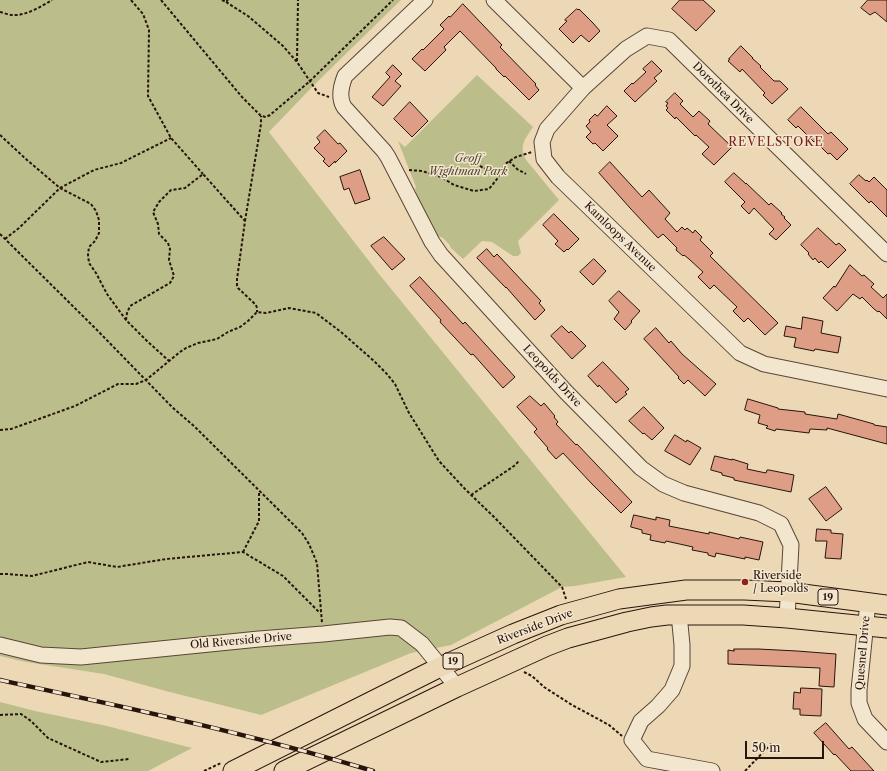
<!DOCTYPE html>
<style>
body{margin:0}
#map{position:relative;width:887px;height:771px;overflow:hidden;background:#ecd8b5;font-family:"Libre Caslon Text",serif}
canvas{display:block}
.scale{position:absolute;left:745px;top:741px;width:79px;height:18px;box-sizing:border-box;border:2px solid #28140c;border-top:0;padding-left:5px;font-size:12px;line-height:14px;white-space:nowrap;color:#28140c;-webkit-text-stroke:3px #f3e6cf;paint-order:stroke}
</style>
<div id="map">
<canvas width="887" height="771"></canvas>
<div class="scale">50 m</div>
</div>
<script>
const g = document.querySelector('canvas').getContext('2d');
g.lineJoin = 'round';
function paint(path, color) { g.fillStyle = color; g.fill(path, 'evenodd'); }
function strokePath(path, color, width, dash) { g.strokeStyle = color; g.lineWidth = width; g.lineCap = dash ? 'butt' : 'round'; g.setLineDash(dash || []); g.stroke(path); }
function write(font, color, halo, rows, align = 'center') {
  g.font = font + ' "Libre Caslon Text",serif'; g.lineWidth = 3; g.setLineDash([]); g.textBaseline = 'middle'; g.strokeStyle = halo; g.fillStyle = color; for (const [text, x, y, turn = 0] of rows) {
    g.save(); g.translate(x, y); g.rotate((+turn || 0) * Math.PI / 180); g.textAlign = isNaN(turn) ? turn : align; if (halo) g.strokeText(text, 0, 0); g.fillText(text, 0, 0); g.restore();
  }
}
const green = new Path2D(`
 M0,0H401L314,85L269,132L379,274L626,577L575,586L562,587L451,645L411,653L261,715L166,691L104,674L26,662L0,656Z
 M477,75L533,127C525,139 518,147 527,161L559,200L518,241L521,253L518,256H513L492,242L482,241L463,259L451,248L449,244L443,238L433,234L422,212L415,189L416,187L398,141L405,147Z
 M0,702L35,711L107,726L192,748L148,771H0Z`);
const building = new Path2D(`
 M680,0H703L715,11L696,31L672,9Z
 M868,0H887V22L875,12L870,15L861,8Z
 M463,4L502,45L500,47L536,84L535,85L539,90L529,100L505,76L504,77L496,69V68L460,31L444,47L446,50L425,71L412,59L422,49L423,50L444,29L440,25L449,16L450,17Z
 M577,9L578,10L579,9L593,23L600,31L589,42L581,35L573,43L559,29L567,21L565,20Z
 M741,46L753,58H752L761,66L760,67L774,81H780L788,89L772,104L763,95L765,93L742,69L740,72L728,61L730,59H729Z
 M652,61L662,71L654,78L657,81L635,102L624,91L632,83L633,84L646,72L643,69Z
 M393,65L402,74L395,81L401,86L383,106L372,97L390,77L386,73Z
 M675,93L683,101L680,104L693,117L699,111L710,121L708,124L732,147L714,165L702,154L709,147L696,135L695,136L676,117L675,119L666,110L668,108L666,106L668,103L666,102Z
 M410,102L428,121L412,137L394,119Z
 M607,106L617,116L607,125L618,136L603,151L595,143L593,144L586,137L591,132L586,126L590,122L589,120L595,114L597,116Z
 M801,107L828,134L831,132L848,149L837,160L830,153L828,154L815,141L814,142L798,126L796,128L788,120Z
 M325,130L338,144L340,143L347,151L335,163V161L329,167L323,161L325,159L314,148L320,142L317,138Z
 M610,162L642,197L649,190L670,213L665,219L677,232L682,227L685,230L687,228L693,233L695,230L702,237L700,240L713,253L710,256L778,323L765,335L748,318L744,322L733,311L737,307L714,285L710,289L698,277L703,272L689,259L684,255L683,256L676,250L677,248L663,234L658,238L630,208L599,173Z
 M360,170L370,199L355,204L349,188L344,190L340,177Z
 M734,173L746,184V183L769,205L771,203L782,213L781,214L785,217L784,218L791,225L776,240L769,234L774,229L754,208L749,214L741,206L745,202L725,182Z
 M859,175L866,181L867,180L869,182L874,177L887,190V217L871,201L869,203L850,184Z
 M554,214L579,239L568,250L567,249L564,252L555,244L558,241L543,225Z
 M818,228L836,245L839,243L846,250L828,268L821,261L819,263L815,258L813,260L808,254L809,253L801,245Z
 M384,237L405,259L392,270L371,246Z
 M487,249L494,257L497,254L541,301L539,303L545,310L535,320L506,287V288L477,258Z
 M594,259L606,271L593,285L580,272Z
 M850,265L862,276L864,275L874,284L871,287L883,298L887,294V319L879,311L878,312L874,309L862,297L860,299L853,294L837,311L823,298L834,286L835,287Z
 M420,277L463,324L465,322L515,377L503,388L473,354L471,355L440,322L441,320L410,286Z
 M619,291L640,311L631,321L632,322L625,330L614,319L619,312L609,301Z
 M803,317L823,321L821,333L841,337L838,353L815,349L814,351L794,347L796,338L784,336L786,326L801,329Z
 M562,326L569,333L571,331L586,346L572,359L551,336Z
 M656,328L669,343L671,341L682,354L716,384L705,396L688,380L684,384L678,378L679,377L644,339Z
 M603,362L629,389L625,392L627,394L616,403L599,385L598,387L588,376Z
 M530,396L541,406L544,403L555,416L554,417L558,422L556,424L576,445L577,444L632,502L621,513L592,484L563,453L556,459L547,449L548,448L534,432L537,429L517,407Z
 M748,399L778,408V409L805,412V414L837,419L838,414L874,424V425L887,427V444L827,428V430L810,429L809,433L776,429L775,431L766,428L768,426L758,423L760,415L745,410Z
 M644,407L664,428L652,440L644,433L643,434L629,421Z
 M675,435L686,442L687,440L701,448L690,465L665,451Z
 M715,456L732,460V459L748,464L747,469L766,473L767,470H769L794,475L791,492L734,480V478L722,475V473L711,470Z
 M826,487L842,509L826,521L809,499Z
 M634,515L656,520V517L670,520L669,526L709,534V532L739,539L740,537L763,542L759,560L745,557V559L716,553L715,557L708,555V553L692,550L693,547L666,541L665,543L650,540L651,535L642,533V530L631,527Z
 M817,529L831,530V533L843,534L841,559L825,558L827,541H816Z
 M734,649H758L797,651L836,654L834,687L819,686L820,668L728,664V650L734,651Z
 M801,688L822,689L821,716L800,715V709H793L794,692L800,693Z
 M826,723L849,749L852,747L874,771H851L835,754L834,755L814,733Z`);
const path = new Path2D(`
 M131,0L143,14L149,30L148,96L171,138L203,174
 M161,0L242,97L261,116L266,117L270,115L310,81L393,0
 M222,0L226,2L228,0
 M226,2L248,16L283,46L297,62L318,93L329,97
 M0,12C4,13 9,15 13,15C26,16 42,6 52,0
 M297,61L298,0
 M0,135L27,160L60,188L91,204L96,211L99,220V233L95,241L89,247L88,255L89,263L96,273L107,294L126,320L147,341L169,361
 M509,161L517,169L526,174
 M476,163L483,168L500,173
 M409,170L422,171L441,177L454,185L474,191L489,189L497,179L505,164L516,157L532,152
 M245,221L261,124V116
 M0,234L96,329L172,407L195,427L302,533L309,544L317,563L322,623
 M5,239L19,228L60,188L94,170L121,163L171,138
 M126,320L127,313L130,306L170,283L174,276L169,260L170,249L168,243L159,234L158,224L153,212L159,202L171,190L185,188L203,174L245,221L237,279V286L238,288L256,305L257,308V312
 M0,430L11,429L75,406L118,384H136L146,380L180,352L186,348L198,343L217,339L228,332L240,327L248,321L257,312L266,313L289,308L316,313L341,332L374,361L387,374L395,384L409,413L439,461L465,489L494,517L562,587L566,599
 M471,495L514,466L519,461
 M243,552L259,521V491
 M0,574H7L32,576L88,562L117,567L166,559L243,552L283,576L320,613
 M524,672L532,676L544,687L572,705L587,713L609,725L622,736
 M0,715L21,714L31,721L48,738L101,762L129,759
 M204,771L221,763
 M745,771L772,743`);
const minor = new Path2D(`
 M425,0L345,76C341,86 338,97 344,107L384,151L388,157L432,242L441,255L566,392L641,468L663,484L684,493L759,513L781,524L791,545L787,618
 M494,0L583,88
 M887,254L669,40L647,36L626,49L583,88L547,129L542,142L544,159L558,177L740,353L764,364L887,389
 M868,602L859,690V703L865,719L887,742
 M679,614L682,645V666L672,690L658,706L641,721L632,740L647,759L712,771
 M0,645L41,655L81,657L259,639L323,634L390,627L401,628L422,644L457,687`);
const major = new Path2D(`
 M233,771L440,667L513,634L561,615L619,599L686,590H744L788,592L887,605
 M284,771L457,687L547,646L568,638L627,622L651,617L667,615H743L787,618L887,628`);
const rail = new Path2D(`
 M0,680C125,707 251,734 373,771`);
const markers = [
 [745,582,4,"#8f2418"]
];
const shields = [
 [828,597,20],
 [453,661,20]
];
const shieldNames = [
 ["19",828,597],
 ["19",453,661]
];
const streetNames = [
 ["Dorothea Drive",723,93,45],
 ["Kamloops Avenue",620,237,44],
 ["Leopolds Drive",552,376,47],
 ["Riverside Drive",535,627,-21],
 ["Old Riverside Drive",241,641,-5],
 ["Quesnel Drive",863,653,-85]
];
const parkNames = [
 ["Geoff",468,159],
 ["Wightman Park",468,172]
];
const poiNames = [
 ["Riverside",753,576],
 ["/ Leopolds",753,589]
];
const neighbourhoodNames = [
 ["REVELSTOKE",776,143]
];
paint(green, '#bbbe8b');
paint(building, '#dd9e85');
strokePath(building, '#28140c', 1);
strokePath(minor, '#594536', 17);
strokePath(major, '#28140c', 21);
strokePath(path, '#28140c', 2, [3, 2]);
strokePath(minor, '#f3e6cf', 15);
strokePath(major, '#ecd8b5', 19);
strokePath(rail, '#28140c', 4.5);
strokePath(rail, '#f3e6cf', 3, [9]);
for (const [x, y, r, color] of markers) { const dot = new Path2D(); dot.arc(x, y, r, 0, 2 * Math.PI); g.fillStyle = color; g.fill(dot); strokePath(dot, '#f3e6cf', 1.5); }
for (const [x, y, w] of shields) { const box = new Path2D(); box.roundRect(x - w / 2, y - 8, w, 16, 3); g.fillStyle = '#f3e6cf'; g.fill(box); strokePath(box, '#28140c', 1); }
write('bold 10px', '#28140c', null, shieldNames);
write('11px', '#28140c', '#f3e6cf', streetNames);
write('italic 11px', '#544732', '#f3e6cf', parkNames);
write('11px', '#28140c', '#f3e6cf', poiNames, 'left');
g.letterSpacing = '1px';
write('12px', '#7a1f14', '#f3e6cf', neighbourhoodNames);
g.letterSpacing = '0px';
</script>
